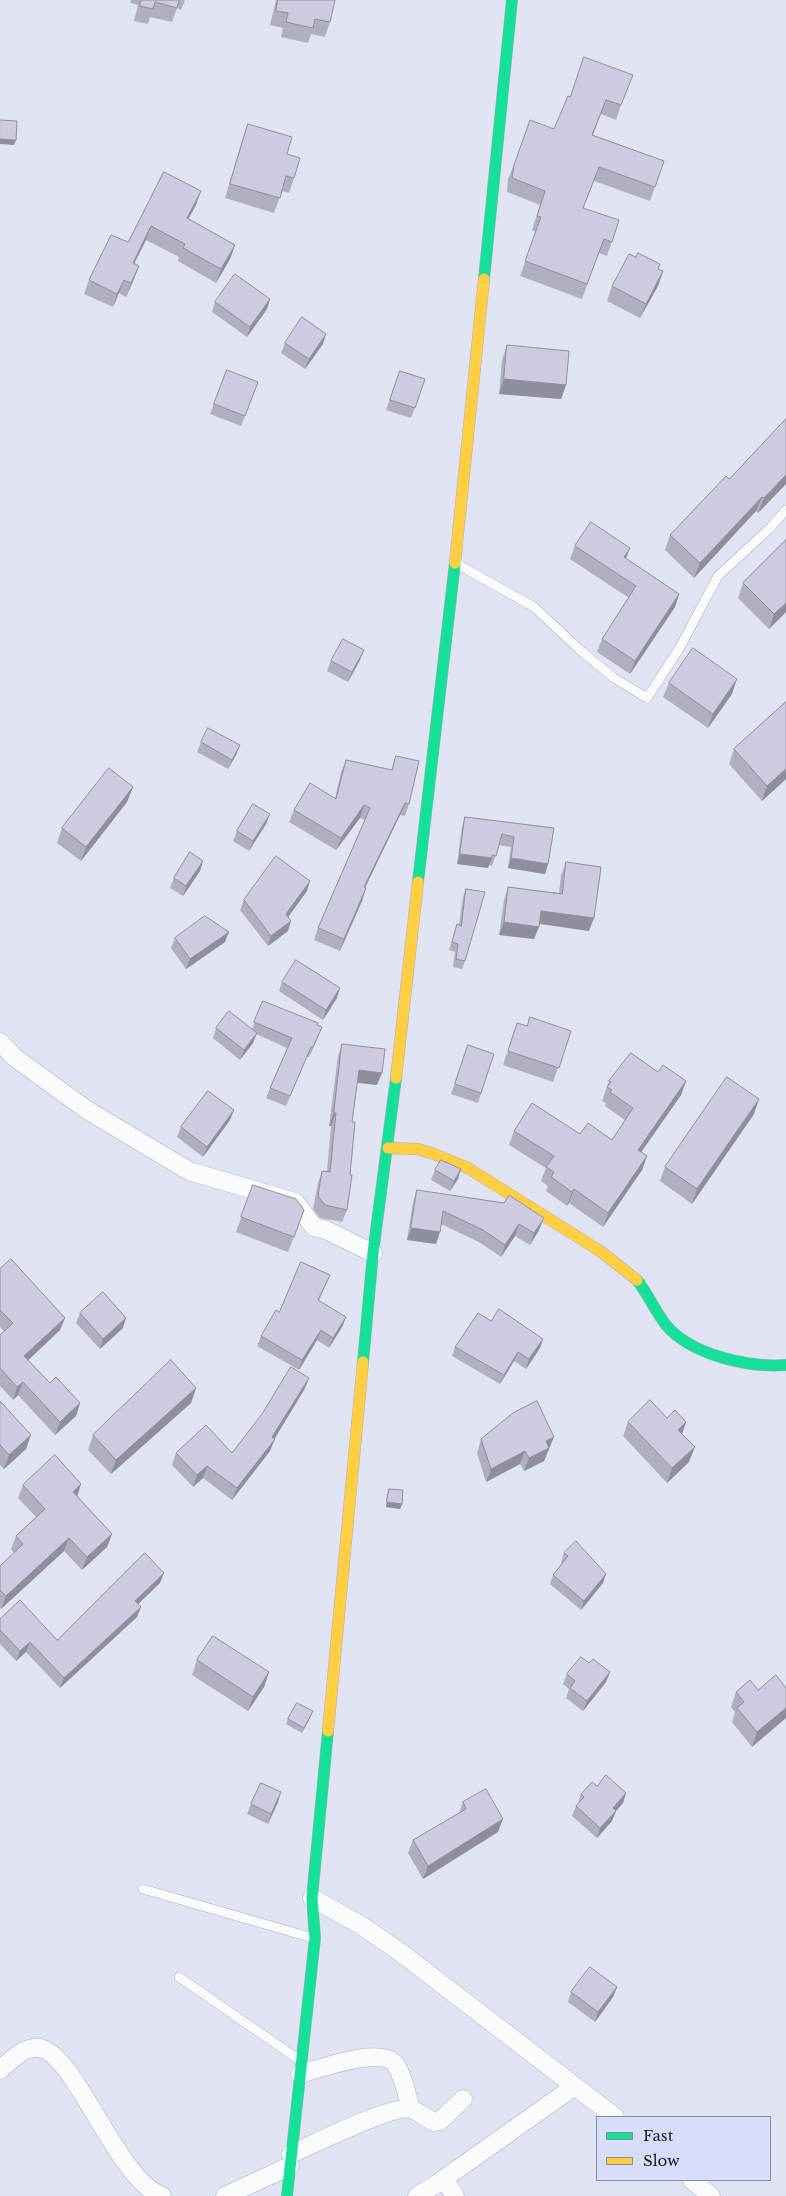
<!DOCTYPE html>
<style>
body{margin:0}
#map{position:relative;width:786px;height:2196px;overflow:hidden;background:#e0e3f2;font-family:"Libre Baskerville",serif}
canvas{display:block}
.legend{position:absolute;left:596px;top:2116px;width:175px;height:65px;box-sizing:border-box;background:#d8defa;border:1px solid #8a8ea4;margin:0;padding:6px 9px;list-style:none;font-size:15px;color:#151723}
.legend li{display:flex;align-items:center;gap:10px;height:25px}
.legend b{width:25px;border:1px solid #8a8ea4}
</style>
<div id="map">
<canvas width="786" height="2196"></canvas>
<ul class="legend">
<li><b style="height:6px;background:#16e098"></b>Fast</li>
<li><b style="height:6px;background:#ffcf43"></b>Slow</li>
</ul>
</div>
<script>
const g = document.querySelector('canvas').getContext('2d');
g.lineJoin = 'round';
function strokePath(path, color, width, dash) { g.strokeStyle = color; g.lineWidth = width; g.lineCap = dash ? 'butt' : 'round'; g.setLineDash(dash || []); g.stroke(path); }
function paint(path, color) { g.fillStyle = color; g.fill(path, 'evenodd'); }
const lane = new Path2D(`
 M457,564L534,607L580,650L614,678L647,698L679,649L718,576L770,528L786,510
 M143,1889L313,1938
 M179,1977L298,2059`);
const street = new Path2D(`
 M0,1042L14,1057L87,1110L189,1171L295,1202L314,1227L326,1230L373,1253
 M312,1898L359,1924L400,1952L615,2117
 M0,2070C10,2061 24,2046 39,2048C75,2052 116,2179 162,2196
 M300,2074C320,2069 382,2045 396,2065C404,2078 407,2095 411,2109
 M291,2154C312,2145 393,2104 411,2109C419,2112 427,2119 435,2122L440,2121L463,2099
 M444,2179L455,2196
 M692,2180L711,2196
 M225,2196L290,2166
 M417,2196L438,2183L575,2086`);
const fast = new Path2D(`
 M484,279L512,0
 M418,882L455,563
 M637,1280C648,1294 655,1311 666,1325C691,1355 749,1368 786,1365
 M363,1362L373,1253L396,1078
 M287,2196L315,1938L312,1898L328,1731`);
const slow = new Path2D(`
 M455,563L484,279
 M396,1078L418,882
 M388,1148L418,1149L434,1154L468,1168L600,1251L637,1280
 M328,1731L363,1362`);
const wall = new Path2D(`
 M131,0H185L181,10L177,8L172,22L150,17L148,24L134,21L138,5L130,3Z
 M276,0H335L330,22L325,37L311,34L308,43L281,37L283,28L270,25Z
 M584,57L621,105L616,120L601,114L593,135L664,161L650,201L594,181L583,208L619,220L607,256L599,253L582,299L520,276L536,232L532,230L540,205L507,192L508,179L514,165L554,129L570,97Z
 M248,124L287,154L294,178L289,193L282,191L274,213L225,198L243,138Z
 M164,172L196,205L188,219L235,245L230,259L216,283L178,261L179,257L146,240L134,263V279L126,297L119,293L113,307L84,294L89,280L128,242Z
 M658,269L663,271L658,286L640,318L607,301L612,286Z
 M270,299L267,309L247,337L212,312L215,302Z
 M285,343L323,344L305,369L281,353Z
 M507,345L566,385L561,399L499,394L502,360Z
 M227,370L258,382L241,426L210,414Z
 M400,371L425,379L411,418L386,410Z
 M786,419V484L758,513L756,511L694,578L665,550L670,535L729,479Z
 M786,540V612L769,629L738,598L743,583Z
 M575,546L626,559L679,594L675,607L630,674L597,652L602,639L629,598L570,559Z
 M360,660L348,682L327,671L331,661Z
 M669,683L732,694L708,728L663,697Z
 M786,702V779L762,801L729,764L734,749Z
 M201,742L240,745L236,755L228,769L197,752Z
 M396,756L409,804L405,816L400,815L365,888L362,901L340,951L314,940L318,928L365,820L360,818L336,850L289,822L294,810L335,798L341,772L346,760L391,770Z
 M133,787L127,802L81,861L57,843L62,828Z
 M270,814L266,824L249,851L233,841L237,831Z
 M465,817L554,828L548,864L545,874L508,868L511,847L499,845L492,866L489,865L488,868L457,864L462,827Z
 M203,861L200,871L183,896L170,888L174,878Z
 M566,862L589,931L539,924L534,939L499,935L504,900L508,887L559,893L561,875Z
 M466,889L465,961L462,969L453,967L455,952L449,950L457,924L459,925L463,897Z
 M307,891L288,917V931L268,946L240,910L244,900Z
 M175,938L225,942L186,969L171,948Z
 M282,982L337,998L323,1020L279,991Z
 M263,1001L322,1027L309,1057H307L286,1106L266,1098L287,1048L256,1034L253,1043L240,1060L213,1038L216,1028L252,1029Z
 M517,1023L527,1026L571,1031L553,1082L503,1065Z
 M342,1044L377,1085L357,1083L352,1122L347,1210L342,1222L320,1218L313,1209L318,1183L322,1171H327L331,1126H329L338,1056Z
 M468,1045L494,1054L478,1103L451,1094Z
 M658,1072L686,1081L681,1095L641,1152L647,1156L642,1170L603,1227L569,1203L567,1206L546,1191L548,1186L541,1181L546,1168L509,1145L514,1131L580,1134L612,1140L625,1120L605,1106L606,1103L602,1101L609,1081Z
 M754,1114L692,1204L660,1181L665,1167Z
 M230,1120L203,1157L177,1137L181,1127Z
 M435,1170L458,1179L450,1191L431,1180Z
 M253,1185L304,1210L288,1252L236,1232Z
 M417,1190L539,1230L530,1245L515,1236L501,1257L479,1242L441,1224L440,1232L436,1244L407,1240L413,1202Z
 M0,1269L60,1330L28,1360L50,1383L80,1403L76,1416L55,1435L18,1395L13,1400L0,1386V1335L4,1331L0,1327Z
 M330,1275L319,1301L346,1317L342,1327L329,1348L317,1340L299,1370L257,1346L261,1336L279,1312Z
 M80,1313L123,1328L100,1349L76,1323Z
 M491,1321L543,1339L540,1348L526,1369L514,1361L500,1384L452,1356L455,1347Z
 M309,1378L304,1390L274,1439L270,1451L232,1500L203,1478L193,1487L172,1465L176,1453H232Z
 M196,1388L191,1403L111,1474L88,1450L93,1435Z
 M0,1401L26,1449L4,1469L0,1465Z
 M667,1418L686,1422L682,1434L689,1462L667,1483L623,1436L628,1422Z
 M481,1439L549,1450L548,1451L544,1461L524,1471L520,1464L486,1482L477,1453Z
 M81,1484L77,1496L112,1534L107,1547L82,1570L64,1551L1,1609L0,1608V1566L14,1553L11,1549L16,1536L36,1517L18,1498L23,1485Z
 M389,1489L402,1504L400,1509L386,1507L387,1494Z
 M564,1553L606,1574L603,1583L581,1610L550,1584L553,1575L562,1563L561,1562Z
 M160,1583L138,1604L137,1617L60,1688L26,1652L16,1661L0,1644V1619L57,1640Z
 M197,1660L269,1672L264,1687L248,1711L192,1675Z
 M567,1674L606,1682L583,1711L566,1698L569,1689L563,1684Z
 M786,1688L752,1747L732,1722L735,1712L731,1707L736,1692Z
 M311,1716L302,1733L286,1724L288,1719Z
 M597,1786L626,1793L623,1803L616,1811L612,1821L597,1838L572,1816L576,1806L578,1804L581,1794Z
 M278,1802L268,1824L247,1814L251,1804Z
 M463,1802L498,1832L423,1879L408,1853L413,1840L459,1813Z
 M617,1987L613,1997L595,2022L568,2002L571,1992Z`);
const shadedWall = new Path2D(`
 M0,139L16,140L14,145L0,144Z
 M201,191L196,205L182,231L187,218Z
 M151,226L146,240L128,276L133,263Z
 M235,245L230,259L216,283L221,269Z
 M139,266L134,279L126,297L131,283Z
 M663,271L658,286L640,318L646,304Z
 M124,280L119,293L113,307L117,294Z
 M270,299L267,309L247,337L250,327Z
 M326,334L323,344L305,369L309,359Z
 M504,379L566,385L561,399L499,394Z
 M786,475V484L758,513L764,498Z
 M762,497L756,511L694,578L700,563Z
 M630,548L625,561L624,557Z
 M679,594L675,607L630,674L635,661Z
 M786,603V612L769,629L774,614Z
 M364,650L360,660L348,682L352,672Z
 M737,679L732,694L708,728L713,714Z
 M240,745L236,755L228,769L232,760Z
 M786,769V779L762,801L767,786Z
 M133,787L127,802L81,861L86,847Z
 M405,803L400,815L359,900L364,887Z
 M364,805L360,818L336,850L341,838Z
 M270,814L266,824L249,851L253,841Z
 M460,854L492,858L488,868L457,864Z
 M511,858L548,864L545,874L508,868Z
 M203,861L200,871L183,896L186,886Z
 M310,881L307,891L283,924L286,914Z
 M366,888L362,901L340,951L344,939Z
 M541,911L594,918L589,931L536,923Z
 M291,921L288,931L268,946L271,936Z
 M504,922L539,927L534,939L499,935Z
 M229,932L225,942L186,969L190,959Z
 M340,988L337,998L323,1020L326,1010Z
 M322,1027L318,1037L309,1057L313,1047Z
 M257,1033L253,1043L240,1060L244,1050Z
 M359,1070L382,1073L377,1085L354,1082Z
 M686,1081L681,1095L633,1164L638,1150Z
 M759,1099L754,1114L692,1204L697,1189Z
 M234,1110L230,1120L203,1157L207,1147Z
 M334,1113H336L331,1126H329Z
 M647,1156L642,1170L603,1227L608,1213Z
 M461,1169L458,1179L450,1191L454,1181Z
 M574,1189L569,1203L567,1206L572,1192Z
 M544,1218L539,1230L530,1245L534,1233Z
 M519,1224L515,1236L501,1257L505,1245Z
 M411,1228L440,1232L436,1244L407,1240Z
 M346,1317L342,1327L329,1348L333,1338Z
 M65,1318L60,1330L19,1369L24,1356Z
 M126,1318L123,1328L100,1349L103,1339Z
 M321,1330L317,1340L299,1370L302,1360Z
 M543,1339L540,1348L526,1369L529,1359Z
 M518,1352L514,1361L500,1384L504,1375Z
 M309,1378L304,1390L272,1443L275,1439L270,1451L232,1500L237,1488L272,1437Z
 M23,1382L18,1395L13,1400L17,1387Z
 M196,1388L191,1403L111,1474L116,1460Z
 M80,1403L76,1416L55,1435L60,1422Z
 M686,1422L681,1437L678,1430Z
 M31,1435L26,1449L4,1469L9,1455Z
 M554,1437L544,1461L524,1471L529,1458L546,1441Z
 M695,1447L689,1462L667,1483L672,1468Z
 M525,1451L520,1464L486,1482L491,1469Z
 M207,1466L203,1478L193,1487L197,1475Z
 M81,1484L77,1497L73,1492Z
 M387,1502L402,1504L400,1509L386,1507Z
 M112,1534L107,1547L82,1570L87,1557Z
 M69,1538L64,1551L1,1609L6,1596Z
 M164,1573L160,1583L131,1611L135,1601Z
 M606,1574L603,1583L581,1610L584,1601Z
 M141,1607L137,1617L60,1688L64,1678Z
 M30,1642L26,1652L16,1661L20,1651Z
 M269,1672L264,1687L248,1711L253,1697Z
 M610,1672L606,1682L583,1711L587,1701Z
 M786,1708V1718L752,1747L757,1732Z
 M313,1711L311,1716L302,1733L304,1728Z
 M281,1792L278,1802L268,1824L271,1814Z
 M626,1793L623,1803L616,1811L612,1821L597,1838L600,1828L613,1808Z
 M503,1819L498,1832L423,1879L428,1866Z
 M617,1987L613,1997L595,2022L598,2012Z`);
const building = new Path2D(`
 M141,0H179L177,8L155,2L153,9L140,6Z
 M278,0H335L330,22L315,19L313,28L286,22L288,13L276,11Z
 M584,57L633,75L621,105L606,100L592,135L664,161L655,187L599,167L583,208L619,220L612,242L604,239L587,284L525,261L541,217L537,216L545,191L512,178L514,165L530,120L554,129L568,96L570,97Z
 M0,120L17,121L16,140L0,139Z
 M248,124L292,137L287,154L300,158L294,178L286,176L280,198L230,184Z
 M164,172L201,191L187,218L235,245L221,269L183,248L185,244L151,226L133,263L139,266L131,283L124,280L117,294L89,280L111,235L128,242Z
 M638,253L660,264L658,269L663,271L646,304L612,286L629,254L636,257Z
 M235,274L270,299L250,327L215,302Z
 M302,317L326,334L309,359L285,343Z
 M507,345L569,351L566,385L504,379Z
 M227,370L258,382L245,416L214,404Z
 M400,371L425,379L415,408L390,400Z
 M786,419V475L764,498L762,497L700,563L670,535L726,476L729,479Z
 M591,522L630,548L624,557L679,594L635,661L602,639L636,586L575,546Z
 M786,540V603L774,614L743,583Z
 M343,639L364,650L352,672L331,661Z
 M693,648L737,679L713,714L669,683Z
 M786,702V769L767,786L734,749Z
 M208,728L240,745L232,760L201,742Z
 M396,756L419,761L409,804L405,803L364,887L366,888L344,939L318,928L370,808L364,805L341,838L294,810L310,783L336,799L346,760L392,770Z
 M109,768L133,787L86,847L62,828Z
 M253,804L270,814L253,841L237,831Z
 M465,817L554,828L548,864L511,858L514,837L502,834L496,856L492,855V858L460,854Z
 M190,852L203,861L186,886L174,878Z
 M276,856L310,881L286,914L291,921L271,936L244,900Z
 M566,862L601,867L594,918L541,911L539,927L504,922L508,887L562,894Z
 M466,889L485,892L465,961L456,959L458,944L452,942L457,924L461,926Z
 M205,916L229,932L190,959L175,938Z
 M296,960L340,988L326,1010L282,982Z
 M263,1001L318,1023L317,1025L322,1027L313,1047H311L290,1096L270,1088L292,1038L254,1022Z
 M229,1011L257,1033L244,1050L216,1028Z
 M530,1017L571,1031L559,1068L508,1051L517,1023L527,1026Z
 M342,1044L385,1049L382,1073L359,1070L352,1122H355L350,1175H352L347,1210L325,1205L318,1196L322,1171L330,1172L336,1113H334Z
 M468,1045L494,1054L481,1093L455,1084Z
 M631,1053L658,1072L663,1065L686,1081L638,1150L647,1156L608,1213L574,1189L572,1192L551,1177L554,1172L546,1167L554,1156L514,1131L532,1103L580,1134L588,1123L612,1140L633,1108L610,1092L612,1090L607,1087L611,1082L609,1081Z
 M727,1077L759,1099L697,1189L665,1167Z
 M208,1091L234,1110L207,1147L181,1127Z
 M441,1160L461,1169L454,1181L435,1170Z
 M253,1185L296,1199L304,1210L294,1237L241,1217Z
 M417,1190L504,1203L509,1195L544,1218L534,1233L519,1224L505,1245L483,1230L443,1211L440,1232L411,1228Z
 M11,1259L65,1318L24,1356L50,1383L56,1377L80,1403L60,1422L23,1382L17,1387L0,1368V1335L13,1323L0,1310V1269Z
 M301,1262L330,1275L318,1300L346,1317L333,1338L321,1330L302,1360L261,1336L276,1310L279,1312Z
 M103,1292L126,1318L103,1339L80,1313Z
 M499,1309L543,1339L529,1359L518,1352L504,1375L455,1347L478,1313L491,1321Z
 M171,1360L196,1388L116,1460L93,1435Z
 M291,1367L309,1378L272,1437L275,1439L237,1488L207,1466L197,1475L176,1453L206,1425L232,1453L262,1414Z
 M650,1400L667,1418L675,1410L686,1422L678,1430L695,1447L672,1468L628,1422Z
 M0,1401L31,1435L9,1455L0,1445Z
 M537,1401L554,1437L546,1441L549,1448L529,1458L525,1451L491,1469L481,1439L513,1413Z
 M55,1455L81,1484L73,1492L112,1534L87,1557L69,1538L6,1596L0,1590V1566L23,1544L16,1536L45,1509L23,1485Z
 M389,1489L403,1490L402,1504L387,1502Z
 M576,1541L606,1574L584,1601L553,1575L568,1556L564,1553Z
 M145,1553L164,1573L135,1601L141,1607L64,1678L30,1642L20,1651L0,1630V1619L20,1600L57,1640Z
 M213,1636L269,1672L253,1697L197,1660Z
 M581,1657L589,1663L593,1659L610,1672L587,1701L570,1688L575,1681L567,1674Z
 M776,1675L786,1688V1708L757,1732L737,1708L744,1702L736,1692L750,1680L758,1690Z
 M297,1703L313,1711L304,1728L288,1719Z
 M606,1775L626,1793L613,1808L616,1811L600,1828L576,1806L584,1797L581,1794L592,1782L597,1786Z
 M261,1783L281,1792L271,1814L251,1804Z
 M486,1789L503,1819L428,1866L413,1840L466,1809L463,1802Z
 M590,1967L617,1987L598,2012L571,1992Z`);
strokePath(lane, '#acafbc', 10);
strokePath(street, '#acafbc', 19);
strokePath(fast, '#acafbc', 12);
strokePath(slow, '#acafbc', 12);
strokePath(lane, '#fafbfd', 9);
strokePath(street, '#fafbfd', 18);
strokePath(fast, '#16e098', 11);
strokePath(slow, '#ffcf43', 11);
paint(wall, '#b0afc0');
paint(shadedWall, '#908e9c');
paint(building, '#cdcbdf');
strokePath(building, '#908e9c', 1);
</script>
